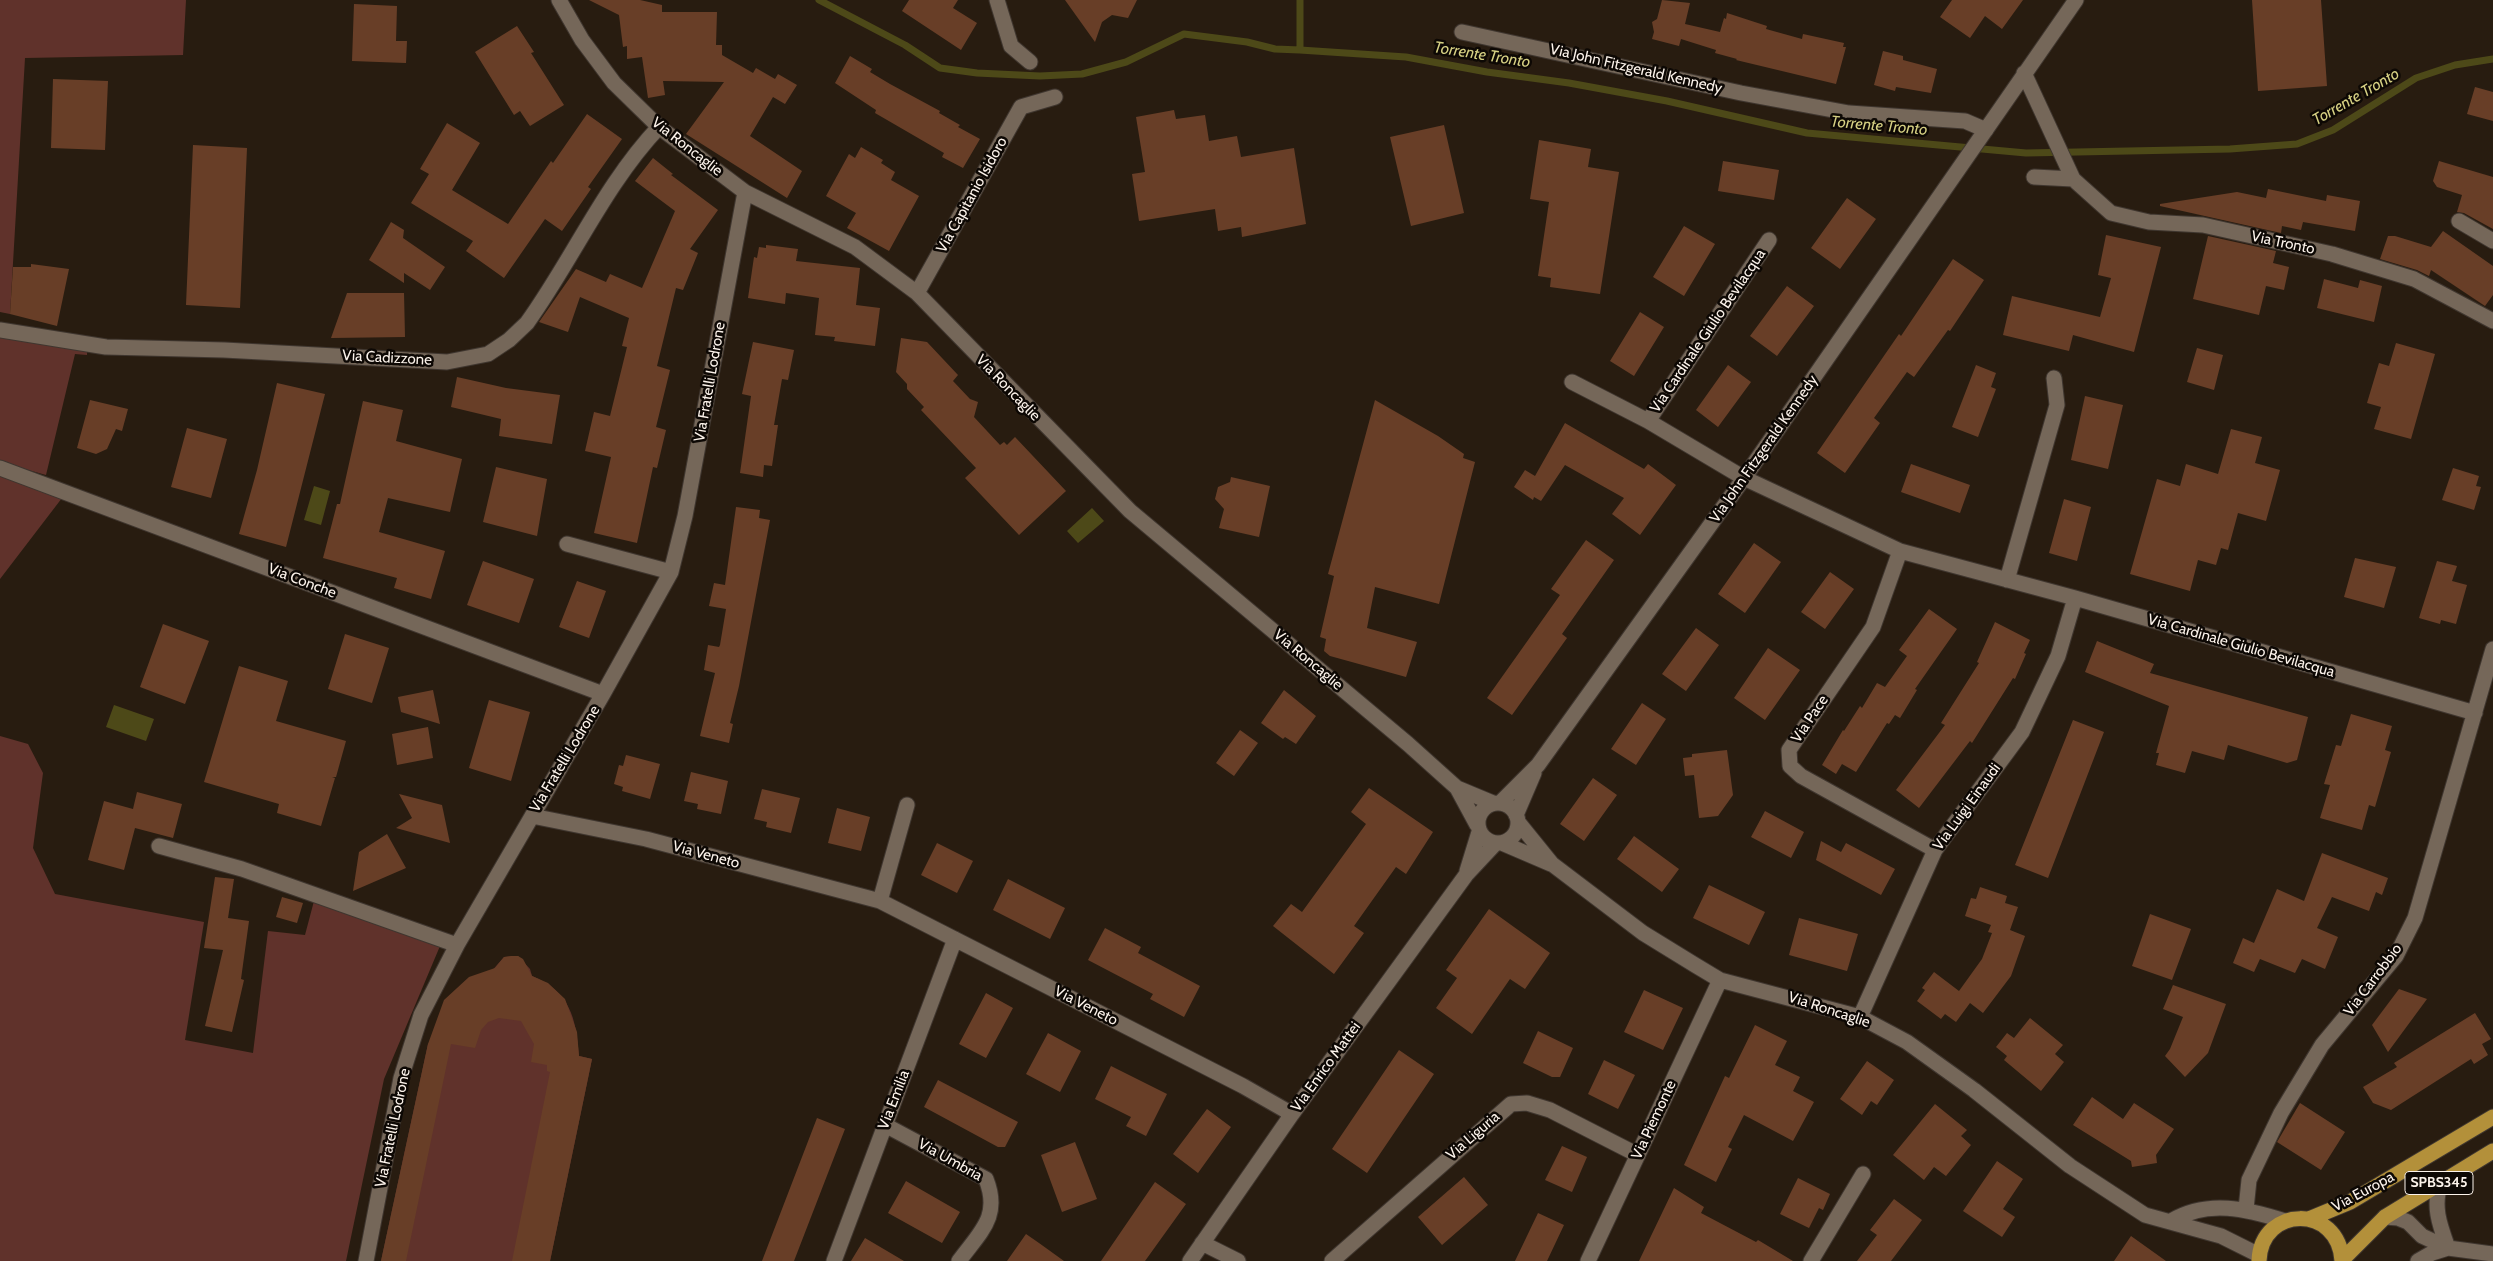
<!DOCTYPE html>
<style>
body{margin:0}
canvas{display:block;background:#281c10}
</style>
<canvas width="2493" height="1261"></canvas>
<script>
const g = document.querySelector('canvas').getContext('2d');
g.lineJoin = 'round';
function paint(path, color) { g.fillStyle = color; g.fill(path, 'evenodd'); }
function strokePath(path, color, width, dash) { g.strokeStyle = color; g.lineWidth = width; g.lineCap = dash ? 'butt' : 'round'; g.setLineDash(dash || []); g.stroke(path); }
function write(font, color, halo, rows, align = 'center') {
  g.font = font + ' Cabin,sans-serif'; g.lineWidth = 5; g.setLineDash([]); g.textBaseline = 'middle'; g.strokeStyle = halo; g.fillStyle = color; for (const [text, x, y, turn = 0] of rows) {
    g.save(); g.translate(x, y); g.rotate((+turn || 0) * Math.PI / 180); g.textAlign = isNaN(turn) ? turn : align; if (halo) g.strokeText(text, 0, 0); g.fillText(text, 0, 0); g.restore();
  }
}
const green = new Path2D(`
 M0,0H186L183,55L25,58L10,314L0,312Z
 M0,334L87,351V355L75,354L46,475L0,462Z
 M0,475L62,498L0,579Z
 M0,736L28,744L43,773L33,848L55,894L204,922L185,1040L253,1053L268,931L305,935L314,901L440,946L384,1079L346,1261H0Z
 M518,956L530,969L532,976C570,992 576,1017 579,1056L592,1059L550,1261H381L428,1044L504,957Z`);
const water = new Path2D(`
 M314,486L330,491L321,525L304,520Z
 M1092,508L1104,521L1078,543L1067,531Z
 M114,705L154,719L146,741L106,727Z`);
const stream = new Path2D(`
 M819,0L905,45L940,68L977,73L1040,76L1082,74L1126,62L1184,34L1247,42L1275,49L1300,50
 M1300,0V50L1406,57L1487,72L1569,83L1667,101L1807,133L2026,153L2230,149L2297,144L2333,130L2416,78L2455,65L2493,59`);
const building = new Path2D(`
 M589,0H640L662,5V12H717L716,45H722V55L753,73L756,68L775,79L778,74L797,85L785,104L773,97L750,136L802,171L787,198L686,134L724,82L663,81L665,95L648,98L642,57L627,59V46L623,47L619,15Z
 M909,0H958L953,8L977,23L961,50L902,11Z
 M1065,0H1137L1128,18L1112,15L1102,22L1095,42Z
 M1662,0L1690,3L1685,24L1720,32L1724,18L1726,19L1727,13L1767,26L1766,29L1802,39L1803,34L1844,43L1843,47H1846L1836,84L1736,60L1737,59L1715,53L1716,50L1681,39L1679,46L1652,39L1654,32L1652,22L1657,19Z
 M1952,0H2023L2002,29L1985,16L1970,38L1940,17Z
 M2252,0H2321L2327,86L2258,91Z
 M354,4L397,6L396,41H407L406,63L352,61Z
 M517,26L534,52L531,53L564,105L530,126L520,111L514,115L475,52Z
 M1883,51L1903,56V60L1937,69L1931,93L1896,87L1895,91L1874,85Z
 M850,56L872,69L870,72L890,84L940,111L939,113L960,125L958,127L980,139L963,168L942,157L944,153L875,113L876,110L835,83Z
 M53,79L108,81L105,150L51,148Z
 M2475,87L2493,92V121L2467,114Z
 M1174,110L1176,119L1205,115L1209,141L1237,136L1241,157L1294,148L1306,224L1242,237L1241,227L1218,231L1215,209L1139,221L1132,174L1145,172L1136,117Z
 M587,114L622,139L588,187L591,189L562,231L545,219L504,278L466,251L473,241L411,203L429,174L420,169L447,123L480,143L452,190L508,224L551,161L553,163Z
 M1444,125L1464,213L1411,226L1390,137Z
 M1539,140L1591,149L1588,167L1619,172L1600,294L1550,287L1551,278L1538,276L1549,202L1530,199Z
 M193,145L247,148L240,308L186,305Z
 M861,147L883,160L881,163L895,172L891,180L919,196L889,251L847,228L856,213L826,196L849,154L855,158Z
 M653,158L673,174L671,175L718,210L690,249L698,253L683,290L676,288L657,366L670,370L656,427L666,430L657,468L653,467L637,543L594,533L611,457L585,451L594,412L610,416L627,347L622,346L629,318L580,297L568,332L539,322L576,269L606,282L610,274L642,288L675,211L635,181Z
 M1723,161L1779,170L1774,200L1718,191Z
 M2439,161L2493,177V229L2464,213L2457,212L2462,195L2437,187L2433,181Z
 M2268,189L2326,201L2327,195L2360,201L2355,231L2303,222L2301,230L2282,226L2281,233L2160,206V204L2237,192L2266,198Z
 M1847,198L1876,219L1840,269L1811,248Z
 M391,222L404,230L403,238L445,267L430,290L404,273V283L369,260Z
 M1684,226L1715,244L1684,296L1653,277Z
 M2443,231L2493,266V295L2485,306L2431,270L2429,276L2417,270L2380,259L2388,236H2395L2431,247Z
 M2106,235L2161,247L2134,352L2073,335L2069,351L2003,335L2012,296L2100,317L2111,278L2098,275Z
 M2208,236L2276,251L2273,263L2289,267L2284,290L2266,286L2259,315L2193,299Z
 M766,245L798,249L796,261L860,268L856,305L880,308L875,346L834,341L835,337L815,335L819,298L786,293L785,304L748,298L754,257L757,258L759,247L766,248Z
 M1953,259L1984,280L1950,331L1948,330L1914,377L1907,372L1874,418L1880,423L1845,473L1817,453L1899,334L1901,336Z
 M31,264L69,269L57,326L10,314L13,267H31Z
 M2324,279L2358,288L2360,280L2382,286L2374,322L2317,308Z
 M1787,286L1814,306L1777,356L1750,336Z
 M347,293H404L405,337L331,338Z
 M1640,312L1664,327L1634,376L1610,361Z
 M901,338L927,342L958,375L953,381L970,399L978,402L974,417L1000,445L1004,442L1007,445L1015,437L1066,491L1019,535L965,478L976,468L921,410L924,407L907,389V384L896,372Z
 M753,342L794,350L788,380L782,379L774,425H778L772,466L764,465L763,477L740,473L751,396L742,394Z
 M2396,343L2435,354L2411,439L2374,429L2381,407L2367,403L2379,363L2389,366Z
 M2197,348L2223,355L2214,390L2187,382Z
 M1728,365L1751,382L1718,427L1696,410Z
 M1976,365L1996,373L1991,387L1996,389L1978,437L1952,427Z
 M457,377L506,388L560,395L552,444L499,436L501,419L451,407Z
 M277,383L325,394L286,547L239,534L257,470Z
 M2085,396L2123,405L2108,469L2071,460Z
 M90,400L128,409L122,431L116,429L107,449L96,454L77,448Z
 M1375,400L1438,436L1464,454L1463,458L1475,462L1439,604L1375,587L1367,628L1417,642L1406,677L1330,656L1324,651L1326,639L1320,637L1334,576L1328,574Z
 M363,401L403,410L396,441L462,459L450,512L388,498L379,532L445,551L431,599L394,588L397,578L323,558L337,504H340Z
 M1565,423L1644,469L1648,464L1676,485L1640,535L1612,514L1624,498L1565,465L1541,501L1534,497L1533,500L1514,487L1525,470L1535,476Z
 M187,428L227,439L211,498L171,487Z
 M2231,429L2262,437L2255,463L2280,470L2266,521L2238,513L2228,550L2221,548L2216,565L2198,560L2190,591L2130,574L2157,479L2180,486L2186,464L2218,474Z
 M1911,464L1970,485L1960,513L1901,492Z
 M496,467L547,479L537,536L483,522Z
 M2453,468L2479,476L2476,486L2481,487L2474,510L2442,500Z
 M1231,477L1270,486L1259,537L1219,528L1224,509L1215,499L1218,487L1230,482Z
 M2064,499L2091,507L2077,561L2049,553Z
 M736,507L760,510L759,518L770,520L739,686L730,723L733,724L729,743L700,736L715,673L704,670L708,645L719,647L720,645L726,609L709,606L714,583L725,585Z
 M1586,540L1614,560L1562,634L1567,638L1512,715L1487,698L1560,595L1551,589Z
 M1754,543L1781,562L1745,613L1718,594Z
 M2355,558L2396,567L2384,608L2344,597Z
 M483,561L534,579L519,623L467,605Z
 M2437,561L2457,566L2452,581L2467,585L2456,624L2441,620L2440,624L2419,618Z
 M1830,572L1854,589L1825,629L1801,612Z
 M577,581L606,591L589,638L559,627Z
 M1929,609L1957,629L1915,689L1917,690L1900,718L1895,715L1889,724L1887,723L1856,772L1842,764L1836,774L1822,765L1843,730L1844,731L1860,706L1862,708L1877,683L1885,687L1907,656L1899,650Z
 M1995,622L2030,640L2024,653L2026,654L2015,679L2013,678L1972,743L1970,741L1919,808L1896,790L1945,725L1941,723L1979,663L1977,662Z
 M163,624L209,641L185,704L140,687Z
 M1696,628L1719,645L1686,691L1662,674Z
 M345,634L389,648L372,703L328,689Z
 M2097,641L2154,664L2150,673L2308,717L2297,760L2287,763L2228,745L2224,760L2192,751L2185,773L2156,765L2159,753H2156L2169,706L2085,672Z
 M1768,648L1800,670L1765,720L1734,698Z
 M239,666L288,681L276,721L346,741L336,777H332L335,778L321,826L277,813L279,804L204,782Z
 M433,690L440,724L401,712L398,697Z
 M1284,690L1316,716L1296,744L1285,737L1283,739L1261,723Z
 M489,700L530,712L511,781L469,768Z
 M1642,703L1666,719L1636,765L1611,749Z
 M2351,714L2392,726L2385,750L2391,752L2375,807L2369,805L2362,830L2320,818L2330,785L2324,784L2336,745L2341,746Z
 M2073,720L2104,732L2048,878L2015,865Z
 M428,727L433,758L397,765L392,734Z
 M1240,730L1258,743L1234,776L1216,763Z
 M1727,750L1733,795L1718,816L1699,818L1694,775L1685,776L1683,758L1692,757V754Z
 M626,755L660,764L650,799L622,791L623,787L614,784L619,765L623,766Z
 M691,772L728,781L721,814L697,809L698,804L684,801Z
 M1593,778L1617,795L1584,841L1560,824Z
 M1369,788L1433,832L1406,874L1396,867L1354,926L1364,933L1334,974L1273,926L1291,904L1302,912L1366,824L1351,812Z
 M762,789L800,798L791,833L766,827L767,822L754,819Z
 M137,792L182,804L173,838L135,828L124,870L88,860L104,801L133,809Z
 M399,794L442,805L450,843L396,828L412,818Z
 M837,808L870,817L861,851L828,843Z
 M1765,811L1804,832L1791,858L1751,837Z
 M387,834L406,868L353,891L359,852Z
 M1634,836L1679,869L1662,892L1617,859Z
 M1821,841L1841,852L1846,843L1895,869L1881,895L1816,860Z
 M937,843L973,861L957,893L921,875Z
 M2322,853L2388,878L2382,895L2376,892L2369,911L2332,897L2317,928L2338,937L2325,969L2302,959L2295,973L2260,959L2254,972L2233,963L2243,938L2254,943L2277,889L2304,901Z
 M215,877L234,879L228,918L249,921L241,979L244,980L232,1032L205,1026L223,950L204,948Z
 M1008,879L1065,908L1050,939L993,910Z
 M1709,885L1765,912L1749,945L1693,918Z
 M1980,887L2007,896L2005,903L2018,907L2010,930L2025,936L2011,976L1983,1013L1970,1003L1956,1022L1945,1014L1941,1019L1917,1001L1925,990L1922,988L1934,972L1959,991L1982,959L1992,933L1988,932L1991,925L1965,916L1971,898L1976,899Z
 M282,897L303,903L297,923L276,917Z
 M1489,909L1550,953L1525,989L1510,979L1472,1034L1436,1008L1457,978L1446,970Z
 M2150,914L2191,929L2172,980L2132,966Z
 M1799,918L1858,934L1847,971L1789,955Z
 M1105,928L1141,947L1138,953L1200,986L1184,1017L1150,999L1153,994L1088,960Z
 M511,956H518L523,959L532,976L548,983L565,999L577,1032L579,1056L592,1059L550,1261H512L550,1072L547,1071V1065L531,1062L534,1044L521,1021L499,1018L488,1022L481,1030L475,1048L451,1044L406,1261H381L428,1044L444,1000L469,977L495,968L504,957Z
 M2173,985L2226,1004L2208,1053L2185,1077L2165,1056L2170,1049L2183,1017L2163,1009Z
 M2399,989L2427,999L2388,1052L2372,1025Z
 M1644,990L1683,1008L1663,1050L1624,1032Z
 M986,993L1013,1008L986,1058L959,1044Z
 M2475,1013L2491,1039L2482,1044L2488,1055L2474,1064L2471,1059L2391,1110L2373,1103L2363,1087L2397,1067L2394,1063Z
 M2030,1018L2063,1045L2055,1054L2064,1062L2041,1091L2004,1060L2007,1056L1996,1047L2007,1033L2014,1038Z
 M1755,1025L1787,1041L1775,1065L1800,1077L1793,1091L1814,1102L1793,1141L1744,1115L1728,1147L1732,1149L1716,1182L1684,1165L1725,1076L1729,1078Z
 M1538,1031L1573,1048L1560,1077H1552L1523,1063Z
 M1048,1033L1081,1051L1060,1092L1026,1074Z
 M1399,1050L1434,1074L1367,1173L1332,1149Z
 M1604,1060L1635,1075L1618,1109L1588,1094Z
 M1867,1061L1894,1080L1877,1105L1871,1101L1862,1115L1840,1099Z
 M1111,1066L1167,1094L1146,1136L1126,1126L1131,1117L1095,1099Z
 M938,1080L1018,1122L1005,1147H998L924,1107Z
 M2092,1097L2123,1119L2134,1103L2174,1129L2156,1155L2157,1163L2132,1167L2131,1161L2073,1125Z
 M2300,1103L2345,1132L2321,1170L2277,1142Z
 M1935,1104L1967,1130L1961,1136L1971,1145L1946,1176L1934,1167L1924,1180L1893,1155Z
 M1207,1109L1231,1127L1198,1173L1173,1154Z
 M817,1118L845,1129L794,1261H762Z
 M1075,1142L1097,1199L1062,1212L1041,1155Z
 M1562,1146L1587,1157L1572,1192L1545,1180Z
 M1997,1161L2023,1179L2003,1209L2015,1217L2002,1237L1963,1211Z
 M1464,1177L1488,1205L1442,1245L1418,1217Z
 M1798,1178L1830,1194L1823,1210L1819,1208L1809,1228L1780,1214Z
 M906,1181L960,1212L942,1243L888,1213Z
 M1155,1182L1186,1204L1145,1261H1101Z
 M1674,1188L1704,1207L1701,1213L1756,1242L1758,1240L1793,1261H1639Z
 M1894,1199L1922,1220L1891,1261H1857L1877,1235L1870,1230Z
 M1538,1213L1564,1225L1547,1261H1515Z
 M1026,1234L1039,1243L1064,1261H1007Z
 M2131,1236L2166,1261H2114Z
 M865,1238L904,1261H851Z`);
const minor = new Path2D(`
 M559,0L582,40L614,83L659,127L745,192L855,247L917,293L1130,511L1408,744L1457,788L1493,803
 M997,0L1011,46L1030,62
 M1462,32L1741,93L1849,113L1965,121L1986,130
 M2024,73L2073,179L2111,213L2149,222L2203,225L2332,254L2414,279L2493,321
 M2034,177L2073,179
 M2459,221L2493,241
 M917,293L1021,107L1055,97
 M0,330L106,347L224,350L447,362L488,354L509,340L527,323C573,259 605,184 659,127
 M1572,382L1648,421L1744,478L1900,551L2075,598L2475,713
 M1648,421L1769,240
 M0,468L603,694
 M567,544L671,572
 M1900,551L1873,627L1789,750L1790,766L1801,776L1935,850
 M2007,580L2057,405L2054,378
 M1457,788L1477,825
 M1478 823a20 20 0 1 1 40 0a20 20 0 1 1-40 0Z
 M1500,803L1538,765L1744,478L2076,0
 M1516,815L1534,773
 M532,816L646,839L880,901L1243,1086L1292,1114
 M1518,822L1552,864L1643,933L1695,965L1720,980L1860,1017L1907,1042L1974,1090L2070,1166L2145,1215L2221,1236L2259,1255
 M1502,843L1551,864
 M159,846L242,869L457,945
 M1467,871L1479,832
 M880,901L907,805
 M1860,1017L1935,850L2022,732L2058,656L2075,598
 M885,1125L986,1179C1001,1217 980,1232 959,1261
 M2441,1182C2432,1206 2440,1226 2448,1248
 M2246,1209L2249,1180L2281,1113L2322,1045L2396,956L2415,918L2493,649
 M2385,1217L2398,1218L2408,1222L2422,1236L2448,1248L2493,1254
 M2171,1221C2208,1199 2247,1209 2285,1221
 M1202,1243L1238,1261
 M366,1261L401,1078L421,1015L457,945L603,694L671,572L685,516L745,192
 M834,1261L955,939
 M1190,1261L1292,1114L1466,875L1495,844
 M1332,1261L1511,1104L1527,1103L1550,1110L1638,1155
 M1588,1261L1720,980
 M1811,1261L1863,1174
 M2418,1261L2432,1253L2448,1248`);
const major = new Path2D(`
 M2309,1219L2350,1202L2493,1117
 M2342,1260L2385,1217L2493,1151
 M2259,1261C2261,1205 2339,1204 2342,1261`);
const shields = [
 [2439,1183,68]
];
const shieldNames = [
 ["SPBS345",2439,1183]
];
const streetNames = [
 ["Via John Fitzgerald Kennedy",1636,69,13],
 ["Via Roncaglie",687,147,38],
 ["Via Capitanio Isidoro",972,195,-61],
 ["Via Tronto",2283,243,12],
 ["Via Cardinale Giulio Bevilacqua",1708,331,-56],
 ["Via Cadizzone",387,358,3],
 ["Via Fratelli Lodrone",710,382,-80],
 ["Via Roncaglie",1008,388,46],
 ["Via John Fitzgerald Kennedy",1764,449,-55],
 ["Via Conche",302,581,21],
 ["Via Cardinale Giulio Bevilacqua",2241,646,16],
 ["Via Roncaglie",1308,660,40],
 ["Via Pace",1810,719,-56],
 ["Via Fratelli Lodrone",565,759,-59],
 ["Via Luigi Einaudi",1967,807,-54],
 ["Via Veneto",706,855,15],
 ["Via Carrobbio",2373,980,-53],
 ["Via Veneto",1086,1006,27],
 ["Via Roncaglie",1829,1010,18],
 ["Via Enrico Mattei",1326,1067,-54],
 ["Via Emilia",894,1100,-69],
 ["Via Piemonte",1654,1120,-65],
 ["Via Fratelli Lodrone",393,1128,-78],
 ["Via Liguria",1473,1136,-41],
 ["Via Umbria",950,1160,29],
 ["Via Europa",2363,1192,-28]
];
const waterNames = [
 ["Torrente Tronto",1482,55,9],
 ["Torrente Tronto",2356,97,-30],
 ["Torrente Tronto",1879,126,5]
];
paint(green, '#60322b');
paint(water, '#4d4918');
strokePath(stream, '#4d4918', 7);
paint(building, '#683e27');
strokePath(minor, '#3f362f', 17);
strokePath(major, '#3f362f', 17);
strokePath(minor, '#756759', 15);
strokePath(major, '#b3903a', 15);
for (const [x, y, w] of shields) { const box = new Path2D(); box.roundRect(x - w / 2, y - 11.5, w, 23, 4); g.fillStyle = '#0d0804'; g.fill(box); strokePath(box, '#fcf3eb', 1); }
write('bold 14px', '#fcf3eb', null, shieldNames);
write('15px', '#fcf3eb', '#0d0804', streetNames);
write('italic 16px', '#d6d083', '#0d0804', waterNames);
</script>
